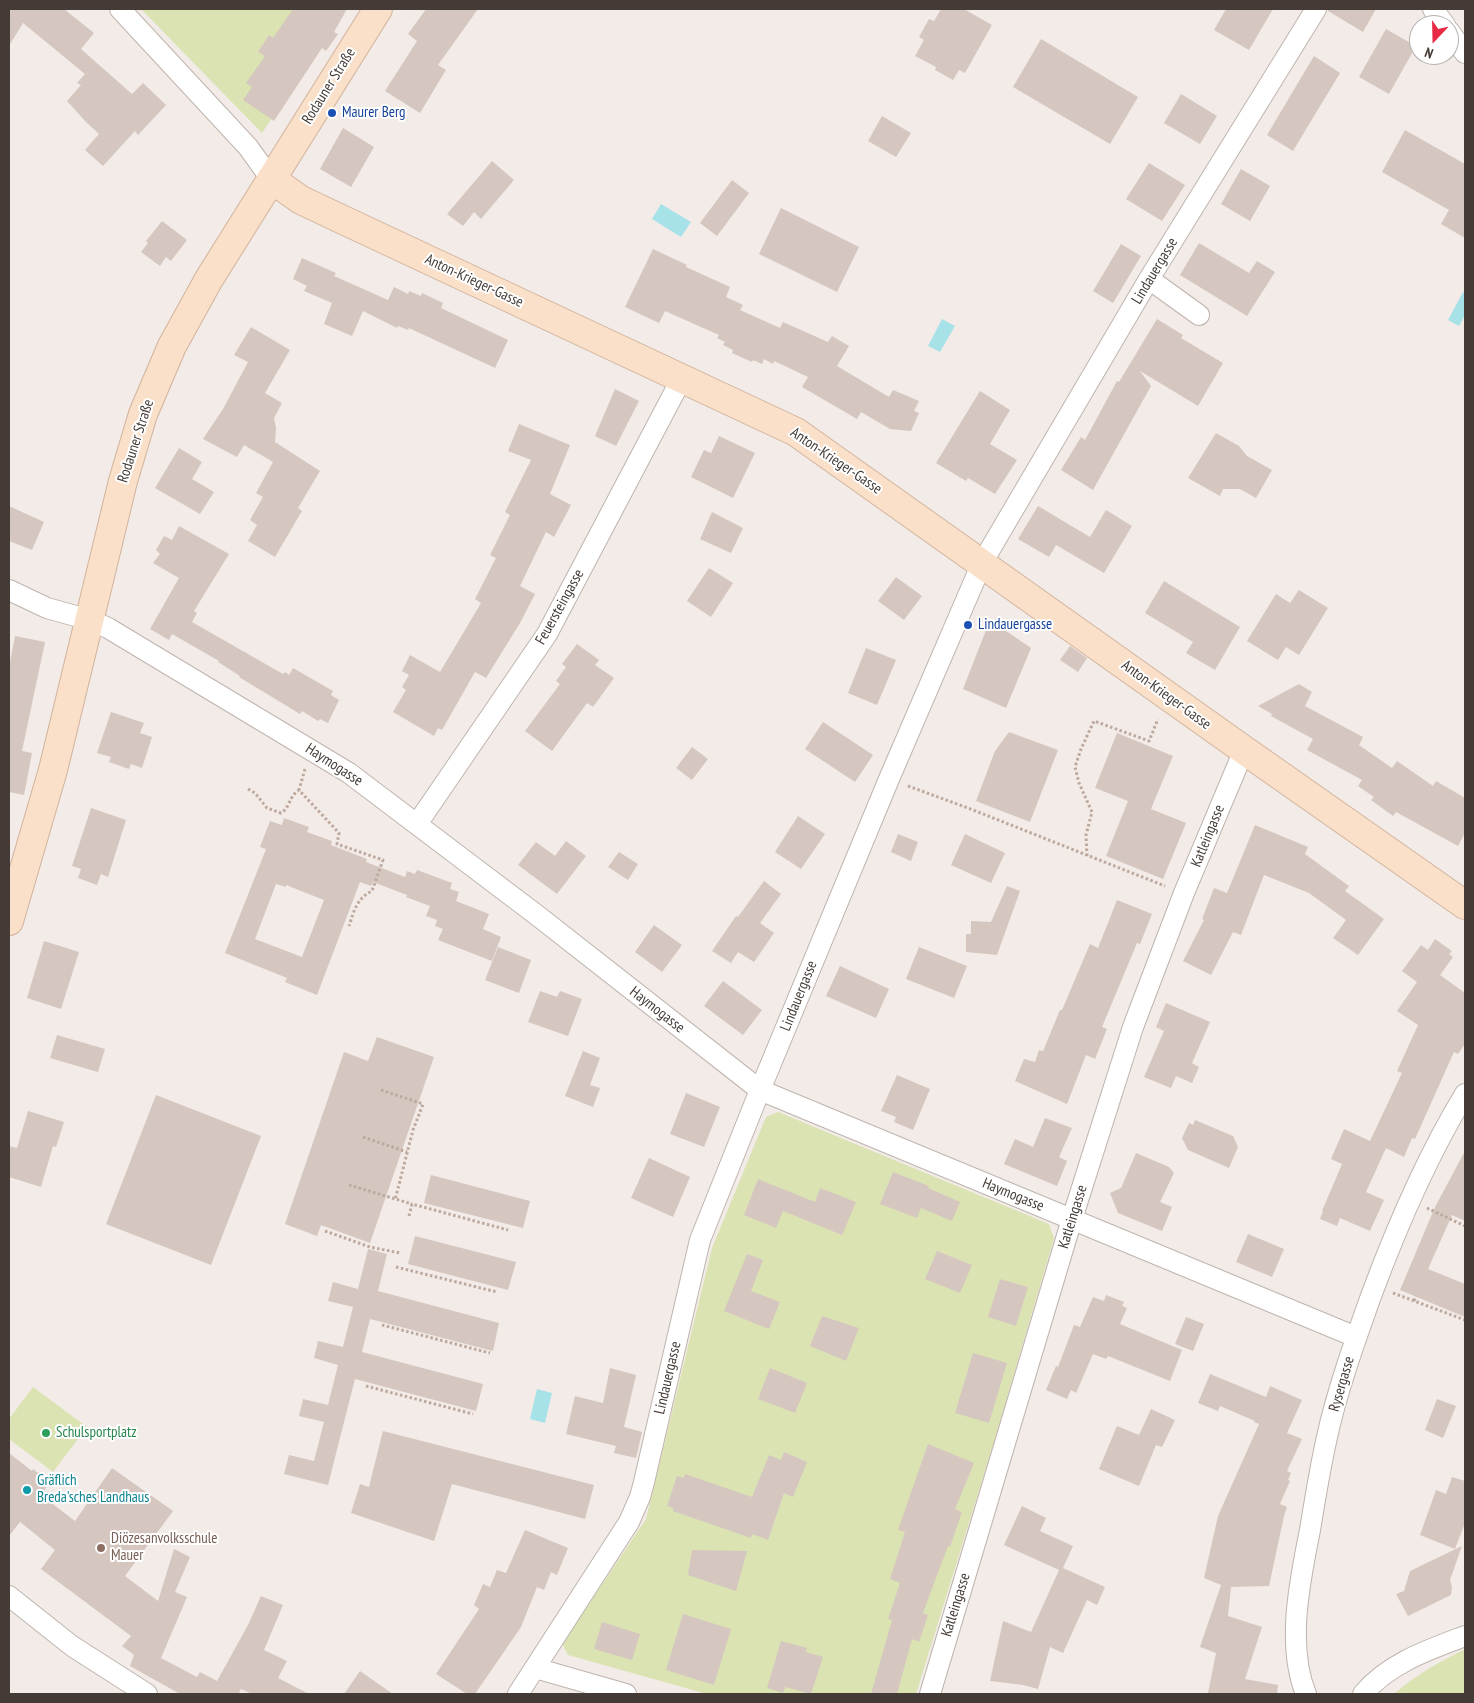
<!DOCTYPE html>
<meta charset="utf-8">
<style>
body{margin:0}
#map{position:relative;width:1474px;height:1703px;overflow:hidden;background:#f2ebe7;font-family:"PT Sans Narrow",sans-serif}
canvas{display:block}
.frame{position:absolute;inset:0;border:10px solid #443b36;pointer-events:none}
.north{position:absolute;left:1409px;top:15px;width:50px;height:50px;box-sizing:border-box;background:#fff;border:1px solid #b4b1af;border-radius:50%;rotate:201deg;font-size:14px;font-weight:700;line-height:20px;text-align:center;color:#443b36}
.north::after{content:'';display:block;margin:auto;width:18px;height:22px;background:#e72944;clip-path:polygon(50% 0,100% 100%,50% 72%,0 100%)}
</style>
<div id="map">
<canvas width="1474" height="1703"></canvas>
<div class="frame"></div>
<div class="north">N</div>
</div>
<script>
const g = document.querySelector('canvas').getContext('2d');
g.lineJoin = 'round';
function paint(path, color) { g.fillStyle = color; g.fill(path, 'evenodd'); }
function strokePath(path, color, width, dash) { g.strokeStyle = color; g.lineWidth = width; g.lineCap = dash ? 'butt' : 'round'; g.setLineDash(dash || []); g.stroke(path); }
function write(font, color, halo, rows, align = 'center') {
  g.font = font + ' "PT Sans Narrow",sans-serif'; g.lineWidth = 4; g.setLineDash([]); g.textBaseline = 'middle'; g.strokeStyle = halo; g.fillStyle = color; for (const [text, x, y, turn = 0] of rows) {
    g.save(); g.translate(x, y); g.rotate((+turn || 0) * Math.PI / 180); g.textAlign = isNaN(turn) ? turn : align; if (halo) g.strokeText(text, 0, 0); g.fillText(text, 0, 0); g.restore();
  }
}
const green = new Path2D(`
 M141,9H345L262,133Z
 M778,1112L1049,1224L1054,1238L994,1442L916,1694H707L568,1655L562,1644L646,1519L712,1248L766,1117Z
 M33,1387L87,1427L53,1472L9,1439V1419Z
 M1465,1649V1694H1394C1417,1674 1438,1663 1465,1649Z`);
const water = new Path2D(`
 M661,204L691,222L681,237L652,219Z
 M1463,292L1465,294V315L1459,326L1448,320Z
 M942,319L955,326L940,352L928,346Z
 M537,1389L552,1393L545,1423L530,1419Z`);
const building = new Path2D(`
 M9,9H64L94,33L81,49L132,94L143,83L166,105L138,135L135,131L103,166L85,150L99,134L86,122L67,101L81,85L77,83L85,74L23,23L9,46Z
 M293,9H347L334,32L338,34L326,51L322,48L274,121L243,100L252,87L246,83L265,56L258,52L269,35L273,38Z
 M426,9H478L438,65L446,70L420,113L385,91L417,41L408,34Z
 M941,9H964L992,25L965,73L959,70L953,80L935,70L936,67L915,56L924,40L919,37L929,19L934,21Z
 M1226,9H1273L1249,50L1214,30Z
 M1328,9H1376L1363,32L1328,11Z
 M1386,29L1416,46L1389,94L1359,77Z
 M1041,39L1138,97L1110,144L1013,87Z
 M1314,56L1340,73L1293,151L1267,135Z
 M1181,94L1217,116L1200,144L1164,123Z
 M882,116L911,133L896,157L868,141Z
 M343,128L374,147L351,187L320,169Z
 M1405,130L1465,164V238L1441,224L1449,210L1382,172Z
 M492,161L514,180L481,219L474,212L463,226L447,214Z
 M1149,163L1185,185L1162,221L1126,199Z
 M1241,169L1270,186L1250,221L1221,204Z
 M732,180L749,193L717,236L700,223Z
 M781,208L859,247L837,292L759,254Z
 M162,221L187,240L171,261L166,257L160,266L141,252L148,243L146,241Z
 M1199,243L1249,273L1257,261L1275,272L1247,316L1180,275Z
 M1121,244L1141,256L1113,303L1093,291Z
 M653,249L687,265L686,267L730,287L726,297L743,305L740,310L780,328L783,322L828,342L832,336L849,346L837,366L889,397L893,390L919,401L914,411L919,413L911,431L890,429L861,412L857,419L802,387L808,377L774,361L773,364L764,359L762,364L753,360L752,362L732,353L733,350L723,345L725,342L717,338L719,335L665,311L659,323L625,307Z
 M302,258L336,273L334,276L388,300L394,287L408,294L409,291L421,296L422,293L443,303L441,308L508,340L495,368L409,328L408,330L398,326L397,328L363,311L352,336L324,324L332,303L304,291L307,286L293,279Z
 M1157,319L1183,335L1181,338L1223,363L1198,406L1140,371L1151,386L1093,490L1061,470L1081,437L1085,440L1117,381L1119,382Z
 M251,327L290,350L265,393L282,403L274,418L276,428L275,442L320,471L298,508L302,511L275,557L248,541L257,525L250,520L263,497L256,493L273,462L244,445L237,457L203,439L223,409L248,362L234,355Z
 M615,389L639,401L616,446L595,436Z
 M980,391L1010,410L990,444L1017,460L995,494L968,478L966,481L936,463Z
 M519,424L570,445L550,494L571,505L554,537L546,532L520,586L535,594L520,623L486,678L475,672L442,730L438,728L434,736L393,712L406,690L402,687L409,675L402,671L410,655L440,672L481,603L475,599L496,558L490,555L510,515L505,512L531,460L508,451Z
 M1216,433L1239,446L1247,456L1272,470L1256,498L1240,489H1223L1220,496L1188,478Z
 M719,436L755,453L733,498L691,477L704,450L711,453Z
 M179,448L202,462L192,479L214,492L200,514L155,488Z
 M9,506L44,522L32,550L9,541Z
 M1038,506L1090,537L1106,510L1132,526L1104,573L1056,545L1049,557L1018,539Z
 M712,512L743,528L731,553L700,539Z
 M179,526L229,554L194,611L197,613L192,622L283,674L285,672L289,675L293,668L333,691L331,695L339,700L328,723L320,719L318,721L302,711L300,714L239,677L240,676L218,662L219,661L172,634L169,640L150,629L179,578L153,563L160,554L156,550L164,536L172,540Z
 M709,568L733,583L711,617L687,601Z
 M896,577L922,596L904,620L878,601Z
 M1164,581L1240,627L1215,670L1186,653L1193,642L1145,613Z
 M1299,590L1328,608L1299,655L1286,647L1278,660L1247,641L1276,594L1290,603Z
 M990,620L1031,648L1006,708L963,689Z
 M15,636L45,642L22,751L32,753L24,795L9,792V667Z
 M577,644L599,660L595,665L614,678L593,707L587,703L552,751L525,731L560,684L556,681L566,667L562,664Z
 M1070,646L1087,658L1078,672L1060,660Z
 M866,648L896,660L877,705L848,693Z
 M1299,684L1312,692L1305,706L1363,737L1359,745L1392,768L1397,761L1433,786L1436,781L1465,798V833L1458,846L1396,812L1393,816L1371,800L1374,797L1358,786L1362,780L1307,750L1313,739L1271,716L1272,714L1258,706Z
 M111,712L144,723L140,733L152,737L142,768L131,764L129,769L109,762L111,757L97,753Z
 M823,722L873,755L855,782L805,749Z
 M1009,732L1058,750L1030,822L976,801L995,751Z
 M1117,733L1173,756L1151,809L1186,823L1163,879L1106,856L1128,801L1095,788Z
 M692,747L708,759L692,780L676,768Z
 M91,808L126,820L108,877L101,874L97,885L78,878L81,869L72,866Z
 M798,816L825,834L801,869L775,852Z
 M284,818L309,827L307,832L332,841L331,845L367,859L366,862L405,877L407,871L415,874L417,870L452,883L450,889L459,892L456,901L489,914L483,929L501,937L492,961L438,940L443,929L435,926L437,920L426,916L430,906L406,897L407,895L373,882L371,886L360,882L317,995L285,982L287,978L225,953L266,849L260,847L270,821L282,825ZM276,884L286,887V885L324,900L302,957L255,939Z
 M1255,825L1308,847L1305,854L1349,886L1345,891L1384,919L1358,955L1333,938L1346,920L1309,893L1264,875L1241,935L1233,932L1211,975L1183,961L1204,920L1202,919L1214,888L1227,893Z
 M898,834L918,842L911,861L891,852Z
 M965,834L1005,853L991,883L951,865Z
 M566,841L586,856L557,894L518,865L536,842L555,856Z
 M619,852L638,864L628,880L608,867Z
 M764,881L781,894L760,923L774,933L754,962L738,952L731,963L712,951L736,916L738,917Z
 M1007,886L1020,891L997,955L966,952V934H971V921L991,922Z
 M1117,900L1152,914L1140,944L1137,943L1102,1027L1107,1029L1095,1059L1086,1055L1067,1104L1015,1081L1024,1059L1035,1062L1039,1050L1043,1051L1060,1010H1062L1090,944L1098,948Z
 M654,925L682,945L662,972L635,952Z
 M1435,939L1452,951L1449,954L1453,957L1440,975L1465,993V1044L1458,1054L1454,1052L1415,1139L1412,1138L1404,1157L1386,1148L1366,1192L1384,1200L1370,1231L1340,1218L1337,1226L1320,1219L1323,1211H1322L1342,1164L1331,1159L1344,1129L1370,1141L1402,1073L1397,1071L1418,1025L1397,1011L1417,982L1402,971L1421,945L1428,950Z
 M44,941L79,952L61,1009L27,998Z
 M498,947L531,960L519,993L485,980Z
 M919,947L967,966L954,998L906,979Z
 M840,966L889,989L876,1018L826,996Z
 M723,981L762,1010L743,1035L704,1006Z
 M540,991L557,997L560,991L582,999L568,1036L528,1022Z
 M1166,1003L1210,1022L1192,1063L1199,1067L1192,1083L1176,1076L1171,1088L1144,1077L1164,1031L1156,1027Z
 M57,1035L105,1049L98,1072L50,1058Z
 M377,1037L434,1057L370,1243L321,1225L317,1236L285,1224L344,1052L368,1061Z
 M583,1051L600,1058L590,1085L600,1088L593,1107L565,1096Z
 M897,1075L930,1089L913,1130L894,1122L896,1117L881,1111Z
 M686,1093L720,1107L704,1147L670,1134Z
 M156,1095L261,1136L211,1265L106,1224Z
 M28,1111L64,1122L56,1147L53,1146L41,1187L9,1177V1146L17,1148Z
 M1045,1118L1072,1128L1059,1157L1067,1161L1057,1186L1004,1164L1015,1139L1033,1147Z
 M1195,1120L1233,1136L1238,1147L1229,1168L1188,1150L1182,1138L1189,1123L1193,1125Z
 M1465,1151V1221L1452,1215L1428,1269L1465,1284V1317L1400,1290L1435,1207Z
 M1136,1153L1169,1167L1174,1173L1160,1202L1172,1207L1162,1231L1118,1213L1110,1193L1121,1188Z
 M649,1158L690,1177L673,1217L631,1198Z
 M893,1172L929,1186L928,1188L960,1202L952,1221L921,1208L917,1218L880,1204Z
 M431,1175L530,1201L523,1228L424,1203Z
 M758,1179L815,1202L820,1188L856,1202L842,1235L783,1211L776,1228L744,1215Z
 M1248,1234L1284,1249L1272,1277L1236,1262Z
 M415,1236L516,1262L508,1290L408,1264Z
 M368,1249L387,1254L378,1291L499,1323L493,1351L370,1319L362,1352L483,1384L476,1411L355,1379L328,1485L284,1474L289,1455L314,1461L324,1422L299,1416L303,1399L328,1405L338,1365L314,1358L318,1341L343,1347L353,1307L328,1301L333,1282L358,1289Z
 M937,1251L972,1265L960,1293L925,1279Z
 M747,1254L763,1260L751,1291L780,1302L769,1329L724,1311Z
 M1000,1279L1028,1287L1016,1326L988,1317Z
 M1106,1295L1124,1302L1122,1306L1127,1308L1120,1324L1182,1350L1170,1381L1108,1356L1106,1359L1093,1354L1076,1393L1071,1390L1067,1399L1046,1390L1056,1366L1058,1367L1074,1325L1080,1327L1093,1297L1104,1301Z
 M822,1316L859,1328L846,1361L810,1346Z
 M1186,1317L1204,1324L1193,1351L1175,1344Z
 M973,1353L1007,1363L989,1423L955,1413Z
 M610,1368L636,1375L624,1427L642,1432L636,1458L614,1453L616,1446L566,1434L575,1396L603,1403Z
 M770,1368L807,1383L795,1413L758,1399Z
 M1210,1374L1266,1397L1270,1386L1302,1400L1287,1433L1302,1439L1287,1471L1291,1473L1288,1480L1290,1481L1280,1504L1287,1507L1284,1516L1269,1586L1231,1587L1228,1616L1262,1627L1245,1679L1278,1685L1277,1694H1218L1208,1693L1216,1653L1200,1647L1221,1585L1204,1578L1218,1516L1259,1424L1254,1422L1255,1421L1220,1406L1218,1411L1198,1403Z
 M1437,1399L1456,1406L1443,1438L1425,1430Z
 M1151,1409L1175,1420L1162,1447L1156,1445L1139,1486L1099,1469L1117,1426L1139,1435Z
 M383,1431L594,1485L585,1519L452,1484L434,1541L351,1513L360,1484L369,1487Z
 M928,1444L974,1463L955,1509L962,1512L950,1547L948,1546L923,1613L928,1615L919,1642L912,1639L897,1694H871L892,1620L888,1619L900,1583L890,1579L905,1532L898,1530Z
 M784,1452L807,1462L793,1497L784,1493L768,1540L752,1534L751,1538L673,1511V1508L667,1506L677,1476L684,1478L685,1474L752,1497L769,1455L781,1460Z
 M9,1453L32,1471L33,1469L50,1482L41,1495L75,1521L112,1468L173,1511L125,1576L158,1601L174,1549L190,1557L175,1592L187,1597L161,1658L197,1677L200,1672L217,1681L248,1625L261,1596L283,1605L264,1650L287,1661L278,1678L309,1694H252L241,1689L239,1693L241,1694H180L130,1666L134,1655L122,1646L131,1636L41,1569L55,1550L20,1522L9,1536Z
 M1452,1477L1465,1481V1523L1455,1549L1420,1535L1436,1490L1446,1494Z
 M1022,1506L1046,1518L1040,1531L1073,1546L1063,1568L1105,1587L1097,1605L1087,1600L1063,1653L1050,1647L1038,1689L1023,1685L990,1681L1003,1621L1031,1632L1059,1570L1004,1545Z
 M525,1530L568,1548L557,1575L551,1572L544,1590L537,1587L521,1627L475,1694H467L436,1674L479,1609L474,1605L483,1584L490,1587L497,1570L506,1573Z
 M1462,1546L1450,1580L1452,1587L1451,1595L1408,1616L1396,1594L1404,1591L1410,1571Z
 M692,1550L747,1551L736,1591L688,1575Z
 M683,1614L731,1629L714,1685L666,1670Z
 M602,1622L640,1634L632,1660L594,1649Z
 M781,1641L807,1648L806,1652L823,1657L811,1694L785,1687L783,1693L767,1688Z
 M360,1671L393,1694H344Z`);
const path = new Path2D(`
 M305,769L299,790L339,833L337,844L383,860L372,891C357,898 354,911 349,926
 M908,786L968,808L1165,886
 M248,789L255,793L267,808L281,813C290,808 289,796 299,790
 M1087,856L1086,835L1092,812L1079,783L1075,767L1081,749L1094,721L1149,741L1158,719
 M381,1090L423,1104L413,1130L395,1200
 M363,1137L407,1152
 M349,1185L412,1204
 M1427,1208L1465,1226
 M409,1216L412,1204L508,1230
 M325,1231L370,1247L400,1253
 M396,1267L497,1292
 M1393,1293L1465,1320
 M1414,1301L1416,1296
 M382,1325L490,1353
 M366,1386L473,1414`);
const street = new Path2D(`
 M120,9L248,147L271,179
 M1433,9L1445,25
 M1449,31L1465,53
 M1149,279L1199,315
 M9,590L47,608L90,620L108,628L349,773L538,916L760,1090L1356,1337
 M417,824L547,634L682,378
 M9,1596L72,1646L147,1694
 M535,1668L626,1694
 M518,1694L629,1522L640,1497L644,1482L700,1240L760,1090L889,779L982,563L1149,279L1316,9
 M930,1694L1072,1219L1133,1027L1184,893L1244,750
 M1306,1694C1286,1645 1300,1580 1310,1530C1315,1499 1320,1468 1327,1437C1337,1391 1355,1341 1371,1296C1397,1226 1426,1158 1465,1094
 M1363,1694C1389,1663 1428,1650 1465,1636`);
const secondary = new Path2D(`
 M271,179L301,200L339,218L796,432L1244,750L1465,905
 M9,921L53,770L123,481L143,414L172,346L209,279L378,9`);
const markers = [
 [332,113,5,"#1a4fb4"],
 [968,625,5,"#1a4fb4"],
 [46,1433,5,"#2e9e5b"],
 [27,1490,5,"#0f9aa8"],
 [101,1548,5,"#8d6e63"]
];
const streetNames = [
 ["Rodauner Straße",329,86,-58],
 ["Lindauergasse",1155,271,-59],
 ["Anton-Krieger-Gasse",474,281,25],
 ["Rodauner Straße",136,441,-72],
 ["Anton-Krieger-Gasse",836,461,34],
 ["Feuersteingasse",560,607,-61],
 ["Anton-Krieger-Gasse",1166,695,36],
 ["Haymogasse",334,765,33],
 ["Katleingasse",1208,836,-68],
 ["Lindauergasse",799,996,-68],
 ["Haymogasse",657,1010,38],
 ["Haymogasse",1013,1195,22],
 ["Katleingasse",1073,1217,-73],
 ["Lindauergasse",668,1378,-77],
 ["Rysergasse",1342,1384,-74],
 ["Katleingasse",956,1605,-73]
];
const transitNames = [
 ["Maurer Berg",342,113],
 ["Lindauergasse",978,625]
];
const leisureNames = [
 ["Schulsportplatz",56,1433]
];
const cultureNames = [
 ["Gräflich",37,1481],
 ["Breda'sches Landhaus",37,1498]
];
const educationNames = [
 ["Diözesanvolksschule",111,1539],
 ["Mauer",111,1556]
];
paint(green, '#dbe3b3');
paint(water, '#a8e2e9');
paint(building, '#d5c7c0');
strokePath(street, '#bfb4ad', 22);
strokePath(secondary, '#d1b39c', 30);
strokePath(path, '#bda89d', 3, [2.5, 2.5]);
strokePath(street, '#fff', 20);
strokePath(secondary, '#fae0c9', 28);
for (const [x, y, r, color] of markers) { const dot = new Path2D(); dot.arc(x, y, r, 0, 2 * Math.PI); g.fillStyle = color; g.fill(dot); strokePath(dot, '#fff', 2); }
write('15px', '#443b36', '#fff', streetNames);
write('15px', '#164399', '#fff', transitNames, 'left');
write('15px', '#27864d', '#fff', leisureNames, 'left');
write('15px', '#0d838f', '#fff', cultureNames, 'left');
write('15px', '#785e54', '#fff', educationNames, 'left');
</script>
